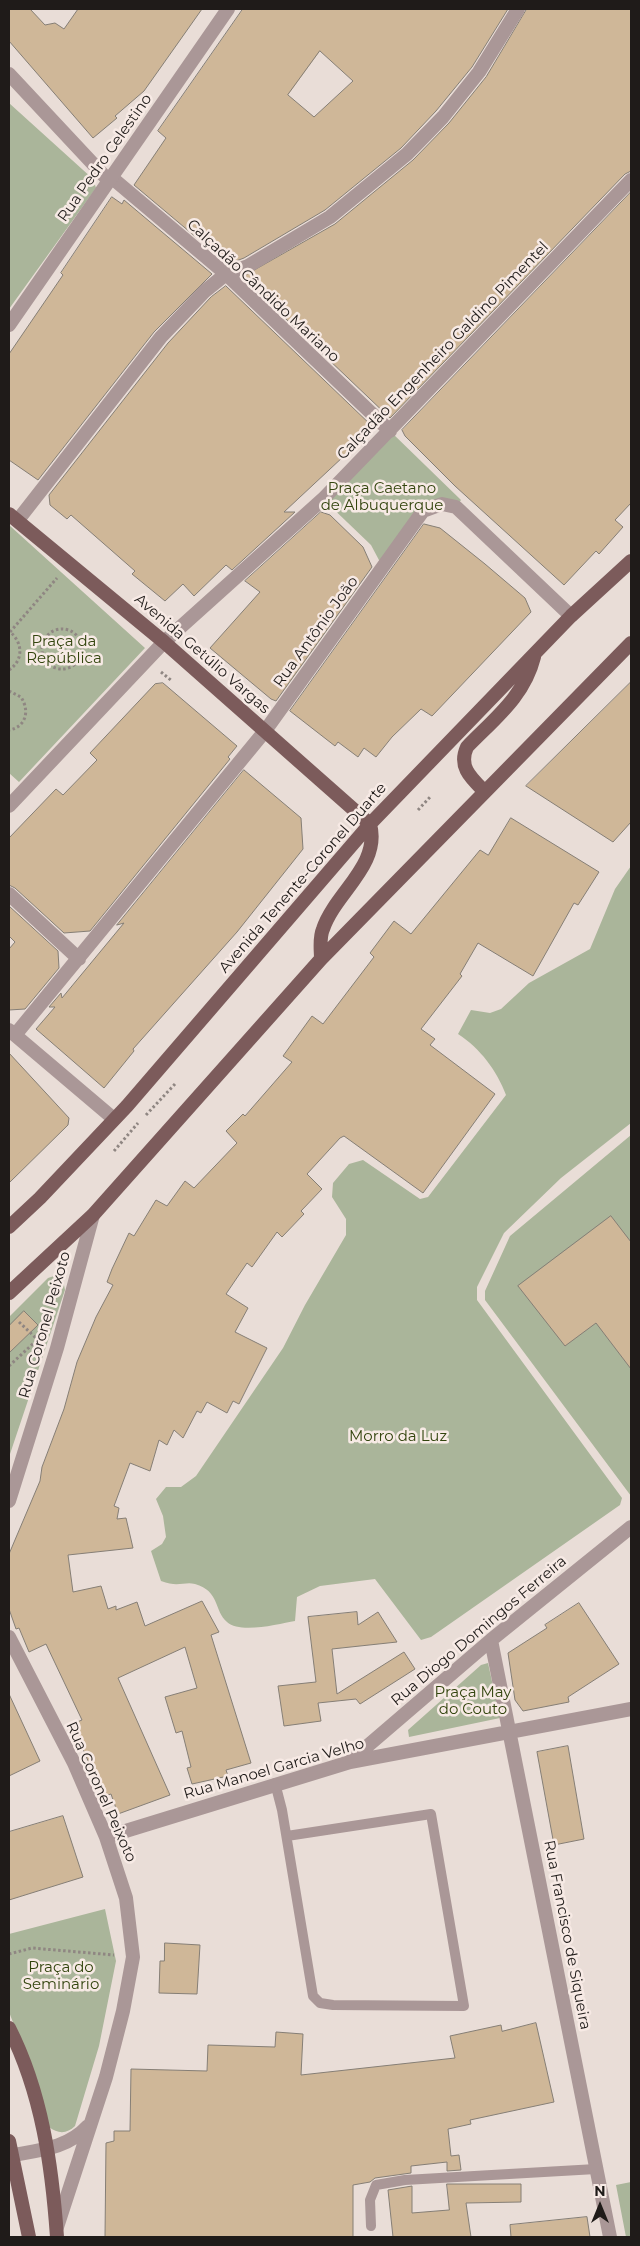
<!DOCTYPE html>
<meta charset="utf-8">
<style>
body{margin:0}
#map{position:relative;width:640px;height:2246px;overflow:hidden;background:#e9ddd7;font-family:Montserrat,sans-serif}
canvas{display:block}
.frame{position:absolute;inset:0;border:10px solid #1f1b19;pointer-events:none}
.north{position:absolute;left:575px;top:2181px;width:50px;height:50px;-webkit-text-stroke:4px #f7eae5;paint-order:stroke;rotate:0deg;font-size:14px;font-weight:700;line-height:20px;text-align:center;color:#1f1b19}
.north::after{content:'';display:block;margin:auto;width:18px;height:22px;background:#1f1b19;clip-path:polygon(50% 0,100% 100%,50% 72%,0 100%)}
</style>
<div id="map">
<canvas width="640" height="2246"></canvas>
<div class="frame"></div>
<div class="north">N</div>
</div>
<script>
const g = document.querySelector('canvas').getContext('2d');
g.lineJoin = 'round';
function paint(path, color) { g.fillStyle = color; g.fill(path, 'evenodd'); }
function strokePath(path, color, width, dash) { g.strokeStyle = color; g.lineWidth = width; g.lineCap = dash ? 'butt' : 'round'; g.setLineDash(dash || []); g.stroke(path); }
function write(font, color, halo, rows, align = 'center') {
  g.font = font + ' Montserrat,sans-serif'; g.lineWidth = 5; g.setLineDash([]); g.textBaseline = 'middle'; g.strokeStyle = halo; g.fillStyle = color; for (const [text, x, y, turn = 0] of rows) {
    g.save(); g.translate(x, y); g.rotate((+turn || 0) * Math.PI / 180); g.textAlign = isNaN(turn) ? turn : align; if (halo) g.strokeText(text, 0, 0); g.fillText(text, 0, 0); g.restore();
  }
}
const green = new Path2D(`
 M9,103L93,179L96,188L9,309Z
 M390,431L461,500L456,507L436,505L380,562L371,545L323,499Z
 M9,525L145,648L19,782L9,773Z
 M631,866V1123L561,1178L504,1233L477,1287V1300L622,1498L620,1505L431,1637L421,1640L375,1579L320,1586L297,1597L295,1621C279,1624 240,1634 227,1622C214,1611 220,1591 195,1584C184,1581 179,1588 161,1581L151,1551L162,1544L166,1537L163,1516L156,1499L166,1487H181L196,1476L283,1348L305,1305L346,1235V1219L332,1197L333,1183L349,1164L363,1160L420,1199L428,1197L506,1095C497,1071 480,1048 458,1034L471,1010L490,1013L501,1009L529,983L590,949L615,889Z
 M631,1135V1496L485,1300V1291L510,1236Z
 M54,1276L63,1280L65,1290L9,1457V1317L48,1278Z
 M488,1663L500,1718L409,1737L408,1730L481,1665Z
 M105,1909L116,1961L99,2046L75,2126C67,2134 58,2134 49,2127L34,2076L9,2012V1934Z
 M631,2182V2237H626L616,2185Z`);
const building = new Path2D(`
 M9,9H30L45,25L55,23L64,29L78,9H202L144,91L115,116L117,118L93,138L9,41Z
 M243,9H508L472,67L436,111L401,148L325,210L244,258L228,264L134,185L166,138L158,131ZM320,51L353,81L314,117L288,95Z
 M527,9H631V171L625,174L390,418L242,277L335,224L413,160L449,123L486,77Z
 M631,192V503L615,520L623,527L599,554L596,551L564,585L455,486L405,436L402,430Z
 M112,197L122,204L124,200L212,274L154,332L38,480L9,460V354L63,275L61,273Z
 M226,286L374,428L284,512H295L232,570L226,565L194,596L183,584L165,601L132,574L135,571L71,515L67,519L50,505L49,495L168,343L211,297Z
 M321,512L330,515L363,547L372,567L276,701L271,699L210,648L260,592L245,581Z
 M424,524L440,528L485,564L525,598L531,612L432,716L421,709L392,737L376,757L364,748L358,757L338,742L335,746L290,711Z
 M631,682V822L613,842L526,786Z
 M163,683L237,746L228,757L230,759L90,931L64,933L15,888L9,885V838L56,789L63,795L97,760L90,753L155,684Z
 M244,770L301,818L303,849L237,932L133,1049L134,1051L104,1088L36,1029L55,1007H49L61,993L62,998L124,923L117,925Z
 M511,818L599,872L578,905L574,903L533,976L478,943L460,974L462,976L421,1029L435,1039L430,1045L495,1094L423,1193L344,1136L340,1138L307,1174L322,1189L301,1211L304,1214L282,1237L277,1232L252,1267L247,1263L226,1294L248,1308L235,1332L267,1348L239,1404L233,1401L227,1413L207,1402L201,1413L197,1411L183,1438L174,1430L167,1445L159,1440L150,1471L130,1463L114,1506L119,1508L117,1519L126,1518L133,1548L68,1555L73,1592L101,1586L108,1609L116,1606V1610L137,1602L145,1626L202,1601L219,1632L211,1635L251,1763L226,1770L228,1776L192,1784L187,1768L191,1767L182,1731L176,1733L165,1697L197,1688L185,1647L118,1678L170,1795L118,1814L111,1794L105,1796L99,1777L96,1779L72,1724L82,1720L46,1644L29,1652L19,1628L16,1629L9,1609V1554L40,1481L42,1467L64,1409L77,1362L96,1317L113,1285L107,1282L112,1269L129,1233L134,1236L156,1200L167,1206L185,1181L194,1188L237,1143L226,1131L243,1114L245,1116L292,1062L283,1056L312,1016L323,1024L374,957L370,953L394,921L411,934L480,850L488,855Z
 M9,906L58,951L59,968L25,1009L9,1010V949L15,942L9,936Z
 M9,1053L69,1118L68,1125L9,1183Z
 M611,1216L631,1242V1369L596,1323L565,1346L518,1286Z
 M24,1311L38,1325L9,1353V1326Z
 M579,1603L619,1664L568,1697L569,1702L523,1711L515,1700L508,1653L547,1628L545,1625Z
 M357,1612L358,1625L378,1612L397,1642L332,1649L337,1694L404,1652L415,1669L360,1704L356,1699L318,1703L321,1721L284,1726L278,1686L316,1682L308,1617Z
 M9,1694L40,1761L9,1776Z
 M568,1746L584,1839L554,1845L537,1752Z
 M63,1816L83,1877L9,1900V1832Z
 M165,1943L200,1945L197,1994L159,1993L160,1961H164Z
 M536,2023L554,2102L470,2120L471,2124L448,2129L451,2156L459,2155L461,2170L447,2171V2162L411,2166V2173L375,2178L370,2182L353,2185V2237H105L106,2143L114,2141V2131H130L131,2069L207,2071L208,2045L275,2047L276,2032L303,2034L301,2075L455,2058L450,2036L501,2025L502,2031Z
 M447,2184H521V2202L466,2203L471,2237H393L388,2190L412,2186V2213L449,2210Z
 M587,2217L590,2237H511L510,2225Z`);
const path = new Path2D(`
 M42 649a20 20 0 1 1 40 0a20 20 0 1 1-40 0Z
 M10,632L57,578
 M9,670C24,660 23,642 9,631
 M161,672L172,681
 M9,691L21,697C30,711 26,727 9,730
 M418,810L431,796
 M146,1115L175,1084
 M114,1151L138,1123
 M19,1322L38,1340
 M9,1366L37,1340L41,1332
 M9,1954L32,1948L114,1955`);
const service = new Path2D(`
 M275,1783L282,1810L313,1996L320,2003L333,2005L464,2006L431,1814L287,1836
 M371,2226L370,2200L376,2185L405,2180L596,2169`);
const pedestrian = new Path2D(`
 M111,177L226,274L390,431
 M18,520L161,337L205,291L226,274L248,266L330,217L407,154L443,117L479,72L518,9
 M164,642L323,499L631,180`);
const minor = new Path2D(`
 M9,74L109,181
 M9,325L228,9
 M9,894L79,959
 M9,1030L114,1119
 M15,1035L265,731L423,511L442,504L456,507L571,616
 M9,1501L57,1348L93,1215
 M9,1637L74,1763L106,1837L126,1898L133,1957L123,2011L106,2077L57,2227
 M491,1640L610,2237
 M350,1761L491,1640L631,1527
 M106,1837L350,1762L631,1709
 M13,2155C41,2150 68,2148 88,2126`);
const tertiary = new Path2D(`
 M9,806L164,642`);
const primary = new Path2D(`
 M9,514L164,642L370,824C381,865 335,893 323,929C319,938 321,949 321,959
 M485,792C471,778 458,767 467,747C494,719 524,697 534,657
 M9,1227L40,1198L127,1106L370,824L571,616L631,561
 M9,1293L93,1215L321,959L631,643
 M9,2028C42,2093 52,2166 57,2237
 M9,2141L29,2237`);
const streetNames = [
 ["Rua Pedro Celestino",105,158,-55],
 ["Calçadão Cândido Mariano",263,291,43],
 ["Calçadão Engenheiro Galdino Pimentel",443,351,-46],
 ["Rua Antônio João",316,632,-54],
 ["Avenida Getúlio Vargas",202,654,41],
 ["Avenida Tenente-Coronel Duarte",303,878,-49],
 ["Rua Coronel Peixoto",45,1325,-74],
 ["Rua Diogo Domingos Ferreira",479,1631,-40],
 ["Rua Manoel Garcia Velho",274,1769,-16],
 ["Rua Coronel Peixoto",101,1792,66],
 ["Rua Francisco de Siqueira",567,1935,79]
];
const parkNames = [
 ["Praça Caetano",382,489],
 ["de Albuquerque",382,506],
 ["Praça da",64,642],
 ["República",64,659],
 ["Morro da Luz",398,1437],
 ["Praça May",473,1693],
 ["do Couto",473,1710],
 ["Praça do",61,1968],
 ["Seminário",61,1985]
];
paint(green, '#aab59a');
paint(building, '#cfb798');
strokePath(building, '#857e75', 1);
strokePath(path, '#8f8682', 3, [2.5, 2.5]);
strokePath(service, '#aa9797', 10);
strokePath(pedestrian, '#aa9797', 14);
strokePath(minor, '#aa9797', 14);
strokePath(tertiary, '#aa9797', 14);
strokePath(primary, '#7c5b5b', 14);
write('15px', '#1f1b19', '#f7eae5', streetNames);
write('15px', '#32440d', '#f7eae5', parkNames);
</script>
